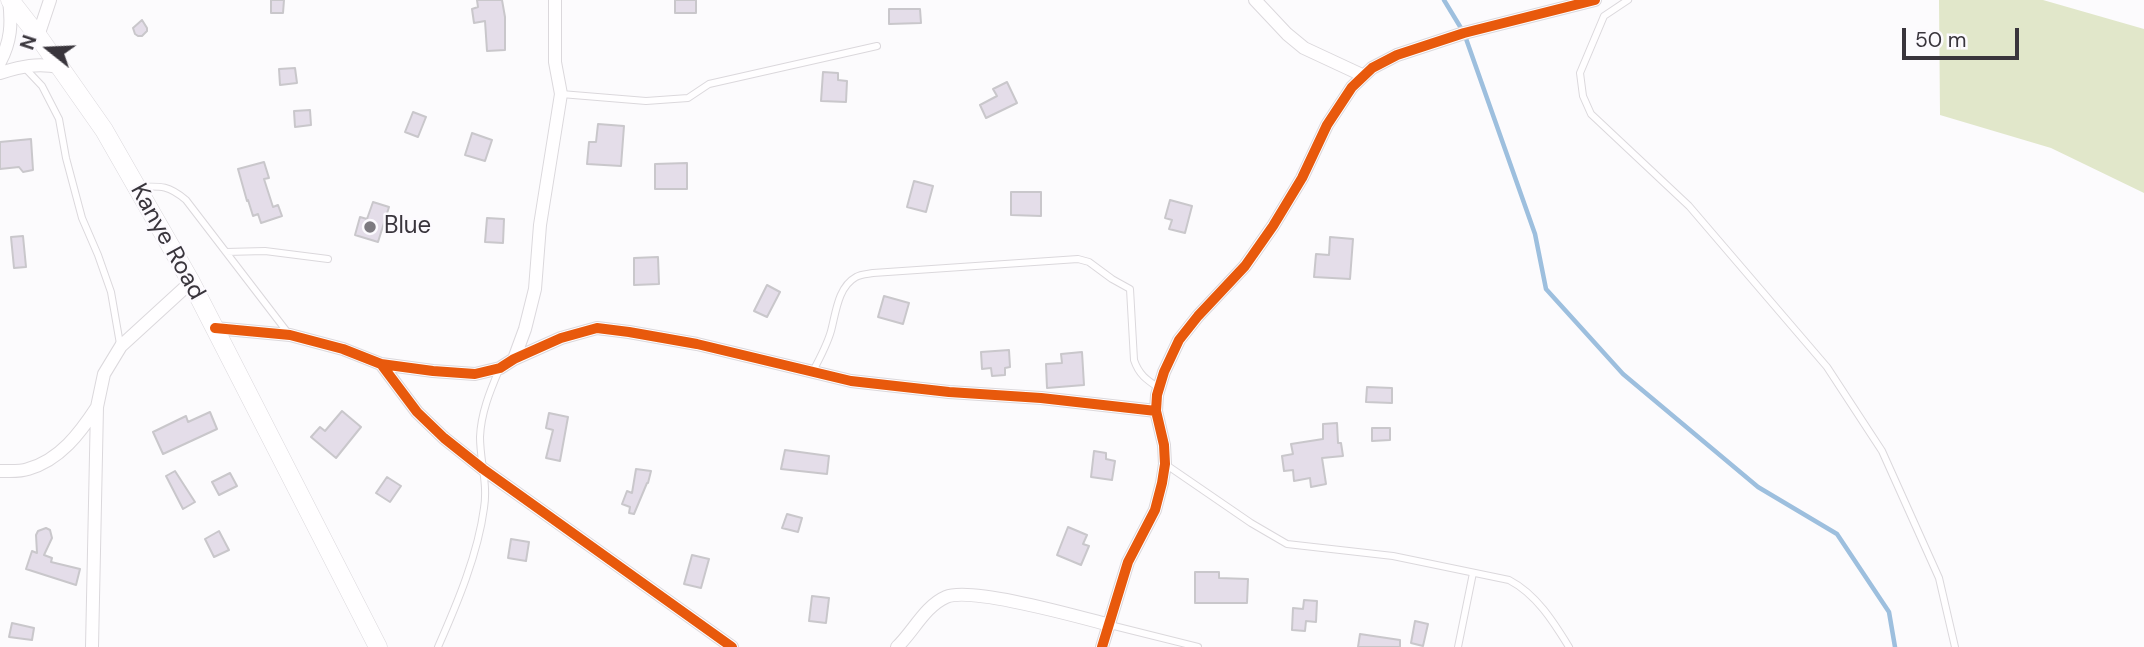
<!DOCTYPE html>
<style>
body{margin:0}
#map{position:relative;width:2144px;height:647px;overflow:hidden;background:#fcfbfd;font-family:"DM Sans",sans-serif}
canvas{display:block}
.north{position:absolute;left:14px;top:14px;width:70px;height:70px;-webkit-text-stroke:5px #fcfafe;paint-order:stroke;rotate:288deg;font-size:19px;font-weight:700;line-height:28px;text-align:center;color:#39353c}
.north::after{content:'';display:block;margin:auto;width:24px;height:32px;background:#39353c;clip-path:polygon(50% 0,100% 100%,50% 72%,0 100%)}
.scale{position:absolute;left:1902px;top:28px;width:117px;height:32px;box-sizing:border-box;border:4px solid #39353c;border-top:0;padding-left:9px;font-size:21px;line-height:24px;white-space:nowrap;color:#39353c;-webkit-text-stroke:5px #fcfafe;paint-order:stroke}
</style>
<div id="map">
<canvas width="2144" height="647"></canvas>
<div class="north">N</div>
<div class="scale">50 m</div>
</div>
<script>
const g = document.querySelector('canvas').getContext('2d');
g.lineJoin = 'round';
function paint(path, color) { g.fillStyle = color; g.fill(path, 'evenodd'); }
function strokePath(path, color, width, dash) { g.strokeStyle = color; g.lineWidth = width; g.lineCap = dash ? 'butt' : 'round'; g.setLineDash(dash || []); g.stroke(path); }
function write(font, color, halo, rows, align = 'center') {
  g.font = font + ' "DM Sans",sans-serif'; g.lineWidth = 5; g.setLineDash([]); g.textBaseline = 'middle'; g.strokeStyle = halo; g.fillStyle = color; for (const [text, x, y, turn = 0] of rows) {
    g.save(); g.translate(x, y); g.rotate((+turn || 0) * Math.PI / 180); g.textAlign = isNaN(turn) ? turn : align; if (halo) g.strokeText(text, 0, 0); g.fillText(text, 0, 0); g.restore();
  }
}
const green = new Path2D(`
 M1939,0H2043L2144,29V193L2051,148L1940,115Z`);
const stream = new Path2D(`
 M1444,0L1464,33L1535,234L1546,289L1623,374L1758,487L1837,534L1889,612L1895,647`);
const building = new Path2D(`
 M271,0H284L283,13H271Z
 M477,0H502L505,17V50L487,51L485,21L474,23L472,9L478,7Z
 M675,0H696V13H675Z
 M889,9H920L921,23L889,24Z
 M142,20L147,28V31L142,36H138L135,34L133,28Z
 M295,68L297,83L280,85L279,69Z
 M823,72L838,73V80L847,81L846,102L821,101Z
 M1007,82L1017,103L986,118L980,105L997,96L993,89Z
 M310,110L311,125L295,127L294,111Z
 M413,112L426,117L418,137L405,132Z
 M598,124L624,126L621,166L587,164L589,142H596Z
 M472,133L492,140L485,161L465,155Z
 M31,139L33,170L23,172L19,167L0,169V142Z
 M264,162L269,178L264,179L273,207L278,205L282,216L261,223L258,214L253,216L248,200L247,201L238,169Z
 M687,163V189H655V164Z
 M914,181L933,186L926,212L907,207Z
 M1011,192H1041V216L1011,215Z
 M1170,200L1192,206L1185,233L1169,229L1172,220L1165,218Z
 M373,202L389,207L378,242L355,235L360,217L367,219Z
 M487,218L504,219L503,243L485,242Z
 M23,236L26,267L14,268L11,237Z
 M1330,237L1353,239L1350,279L1314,277L1316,254L1329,255Z
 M658,257L659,284L634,285V258Z
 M767,285L780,292L767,317L754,311Z
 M884,296L909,303L903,324L878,317Z
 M1009,350L1010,367L1005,368V375L992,376L991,368L982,369L981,352Z
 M1082,352L1084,385L1047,388L1046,364L1062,363L1061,354Z
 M1367,387L1392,388V403L1366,402Z
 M342,411L361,427L336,458L311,437L320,427L325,431Z
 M210,412L217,429L163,454L153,432L186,416L188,422Z
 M549,413L568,417L560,461L546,458L553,430L546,428Z
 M1337,423L1338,443H1341L1343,456L1322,458L1326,484L1311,487L1310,478L1294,481L1293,470L1284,471L1282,456L1293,454L1291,444L1323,439V424Z
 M1372,428H1390V440L1372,441Z
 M785,450L829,456L827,474L781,469Z
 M1094,451L1106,453V459L1115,461L1112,480L1091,477Z
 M636,469L651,471L648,483H647L634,514L629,513L630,507L622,504L627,491L632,493Z
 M175,471L195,502L183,509L166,476Z
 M230,473L237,486L219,495L212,482Z
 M387,477L401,486L390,502L376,493Z
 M787,514L802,518L798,532L782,528Z
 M1068,527L1087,535L1083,544L1089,546L1081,565L1057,555Z
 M46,528L50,530L52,538L44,555L52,558L51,562L80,569L76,585L26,569L32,551L37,553L36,535L38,531Z
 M219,531L229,550L214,557L205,539Z
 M511,539L529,542L526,561L508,558Z
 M692,555L709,559L701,588L684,584Z
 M1195,572H1219V578L1248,579L1247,603H1195Z
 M812,596L829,598L826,623L809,621Z
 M1304,600L1317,601L1316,622L1306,621L1305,631L1292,630L1293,608L1303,609Z
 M1415,621L1428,624L1423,646L1411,643Z
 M12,623L34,628L32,640L9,637Z
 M1360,634L1400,640V647H1358Z`);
const lane = new Path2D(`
 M1628,0L1604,16L1580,73L1583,96L1591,114L1689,206L1827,367L1882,451L1939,578L1955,647
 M24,67L42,86L59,119L66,158L82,218L98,255L111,292L120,344
 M561,94L646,101L688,98L709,84L877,46
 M138,187C161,186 168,185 186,200L288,333
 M226,252L265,251L328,259
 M813,371C820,358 827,345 831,331C836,312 838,287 856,277C861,274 868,274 873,273L1078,259L1089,262L1112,279L1130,289L1134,360C1139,375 1147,380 1159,388
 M1165,464L1251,523L1287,544L1393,556L1509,580C1536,594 1553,621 1569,647
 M1110,625L1198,647
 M438,647C457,604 478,554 484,508C488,484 480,461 480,437C481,413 490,391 499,370
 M1458,647L1473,573`);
const street = new Path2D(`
 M1255,0L1287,34L1304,48L1362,75
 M38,36L50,0
 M0,62C11,41 12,24 9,0
 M0,73C23,66 36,63 60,67
 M215,328L290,335L343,349L381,364L433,371L475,374L500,368L514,359L561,338L597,328L629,332L697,344L851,381L949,392L1041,398L1156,411
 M514,359L525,329L535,289L540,225L561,94L555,62V0
 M381,364L417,412L444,438L483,469L732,647
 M0,471C9,471 20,472 28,469C60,460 80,433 97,407
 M92,647L97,407L104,374L121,346L191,282
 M897,647C913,632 925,606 946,597C971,586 1079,617 1110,625
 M1102,647L1128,562L1155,510L1162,483L1165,464L1164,445L1156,411L1157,395L1164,372L1179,340L1198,316L1245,266L1273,226L1302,178L1327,125L1352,87L1372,68L1397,55L1464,33L1595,0`);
const secondary = new Path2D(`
 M10,0L38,36L104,130L191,282L378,647`);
const cycleway = new Path2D(`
 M215,328L290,335L343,349L381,364L433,371L475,374L500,368L514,359L561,338L597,328L629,332L697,344L851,381L949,392L1041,398L1156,411
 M381,364L417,412L444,438L483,469L732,647
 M1102,647L1128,562L1155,510L1162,483L1165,464L1164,445L1156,411L1157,395L1164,372L1179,340L1198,316L1245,266L1273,226L1302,178L1327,125L1352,87L1372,68L1397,55L1464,33L1595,0`);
const markers = [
 [370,227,7,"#7d7a80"]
];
const poiNames = [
 ["Blue",384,227]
];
const streetNames = [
 ["Kanye Road",167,242,61]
];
paint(green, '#e1e7ca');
strokePath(stream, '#9dbfde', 4.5);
paint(building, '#e4dde9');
strokePath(building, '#c9c7cb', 2);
strokePath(lane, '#dbd8dc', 8);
strokePath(street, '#dbd8dc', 14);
strokePath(secondary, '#dbd8dc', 19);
strokePath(lane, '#fffeff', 6);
strokePath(street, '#fffeff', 12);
strokePath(secondary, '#fffeff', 18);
strokePath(cycleway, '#e8590c', 10);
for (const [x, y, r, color] of markers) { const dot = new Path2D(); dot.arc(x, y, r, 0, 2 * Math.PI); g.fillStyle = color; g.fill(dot); strokePath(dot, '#fcfafe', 2.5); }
write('24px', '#39353c', '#fcfafe', poiNames, 'left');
write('24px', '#39353c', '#fcfafe', streetNames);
</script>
